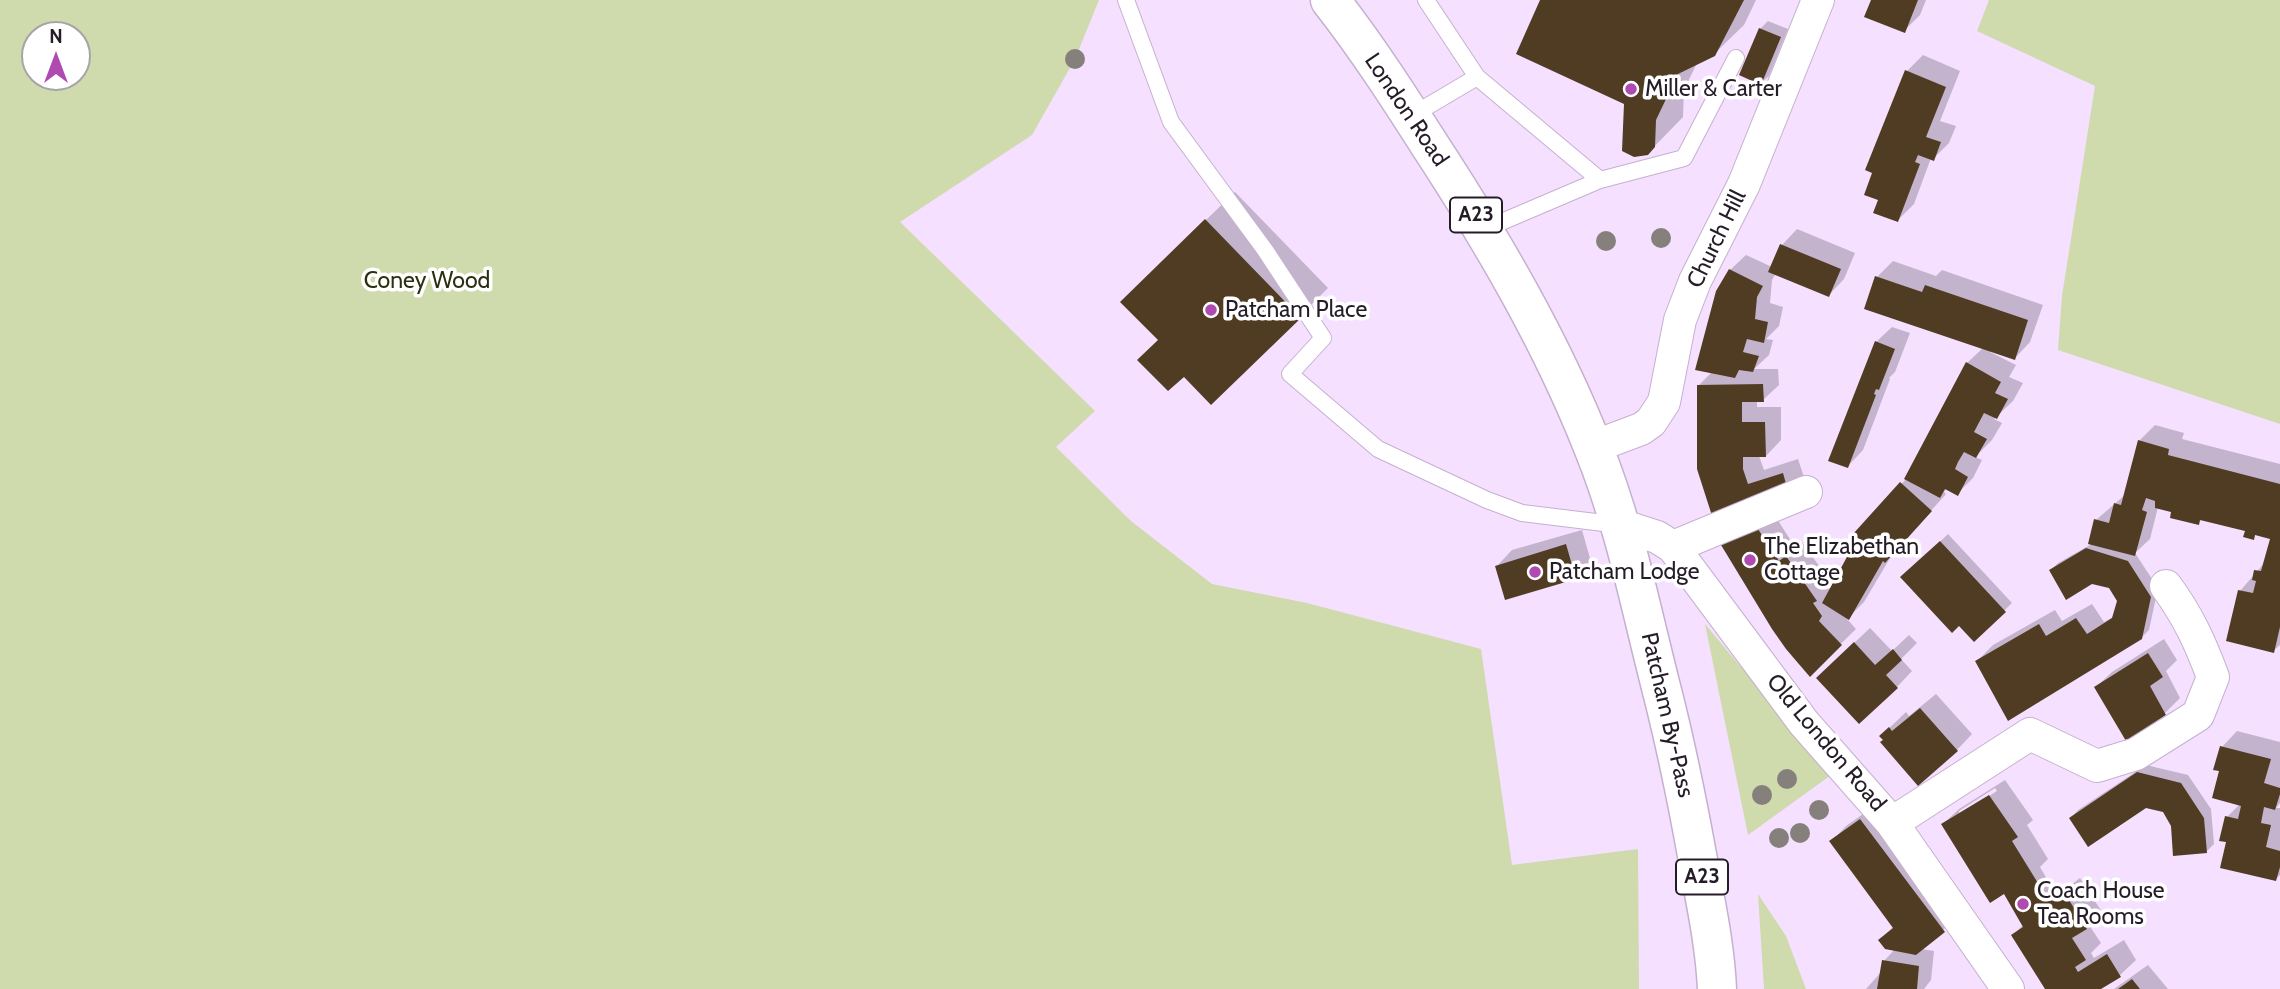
<!DOCTYPE html>
<style>
body{margin:0}
#map{position:relative;width:2280px;height:989px;overflow:hidden;background:#f5e0ff;font-family:Cabin,sans-serif}
canvas{display:block}
.north{position:absolute;left:21px;top:21px;width:70px;height:70px;box-sizing:border-box;background:#fff;border:2px solid #a7a4a9;border-radius:50%;rotate:0deg;font-size:19px;font-weight:700;line-height:28px;text-align:center;color:#241c27}
.north::after{content:'';display:block;margin:auto;width:24px;height:32px;background:#ae4ab0;clip-path:polygon(50% 0,100% 100%,50% 72%,0 100%)}
</style>
<div id="map">
<canvas width="2280" height="989"></canvas>
<div class="north">N</div>
</div>
<script>
const g = document.querySelector('canvas').getContext('2d');
g.lineJoin = 'round';
function paint(path, color) { g.fillStyle = color; g.fill(path, 'evenodd'); }
function strokePath(path, color, width, dash) { g.strokeStyle = color; g.lineWidth = width; g.lineCap = dash ? 'butt' : 'round'; g.setLineDash(dash || []); g.stroke(path); }
function write(font, color, halo, rows, align = 'center') {
  g.font = font + ' Cabin,sans-serif'; g.lineWidth = 7; g.setLineDash([]); g.textBaseline = 'middle'; g.strokeStyle = halo; g.fillStyle = color; for (const [text, x, y, turn = 0] of rows) {
    g.save(); g.translate(x, y); g.rotate((+turn || 0) * Math.PI / 180); g.textAlign = isNaN(turn) ? turn : align; if (halo) g.strokeText(text, 0, 0); g.fillText(text, 0, 0); g.restore();
  }
}
const green = new Path2D(`
 M0,0H1099L1075,59L1032,135L900,222L1095,411L1056,447L1131,521L1212,584L1307,603L1481,649L1512,865L1638,849L1639,989H0ZM35,35H77V77H35Z
 M1989,0H2280V424L2058,350L2062,296L2095,86L1977,31Z
 M1705,624L1831,775L1748,835Z
 M1758,894L1786,936L1806,989H1764Z`);
const shadow = new Path2D(`
 M1542,0H1756L1744,25L1714,54L1697,63L1684,90L1683,117L1647,154L1625,103Z
 M1873,0H1926L1920,15L1904,31Z
 M1768,21L1788,29L1769,76L1761,83L1760,29Z
 M1923,55L1960,71L1940,121L1956,126L1949,143L1933,159L1931,158L1914,204L1898,220L1907,71Z
 M1235,192L1328,288L1300,316L1184,374L1160,340L1151,273Z
 M1797,229L1855,253L1844,279L1829,295L1776,273L1772,280L1770,303L1783,307L1779,326L1766,339L1773,340L1769,355L1754,369H1778L1779,385L1763,400H1757V407H1781V440L1766,456H1759L1764,470L1798,459L1805,480L1715,520L1698,386L1712,372L1730,270L1746,255L1772,267L1782,245Z
 M1893,261L1936,276L1942,270L2043,305L2030,342L2015,358L1991,350L1990,352L2016,365L2009,377L2023,383L2013,401L1994,419L2002,423L1992,440L1975,457L1982,460L1973,478L1957,494L1947,488L1944,492L1946,494L1893,553L1864,602L1847,619L1856,629L1810,674L1720,540L1770,508L1795,547L1802,542L1832,584L1828,587L1831,591L1862,539L1856,534L1906,479L1967,363L1984,347L1877,277Z
 M1892,327L1910,333L1895,372L1889,378L1890,379L1863,450L1848,466L1876,342Z
 M2155,425L2184,433L2182,439L2280,464V645L2273,651L2240,591L2266,561L2272,537L2257,533L2253,538L2247,530L2202,519L2198,523L2158,507L2150,539L2135,553L2158,588L2149,630L2141,638L1977,661L1993,645L2055,610L2062,621L2092,604L2104,622L2115,616L2118,601L2110,587L2051,570L2058,563L2090,545L2096,520L2126,494L2139,441Z
 M1582,530L1591,562L1575,577L1497,566L1512,550Z
 M1948,534L2012,603L1974,640L1959,624L1902,578Z
 M1870,628L1892,651L1909,635L1917,643L1901,659L1912,671L1897,687L1834,662Z
 M2164,639L2177,660L2166,671L2180,698L2165,713L2096,687L2112,672Z
 M1936,694L1972,734L1957,750L1885,740L1881,736L1906,712L1909,716Z
 M2237,731L2280,742V803L2276,808H2280V875L2276,879L2228,841L2227,817L2240,804L2221,770L2222,747Z
 M2146,765L2188,775L2211,809L2214,844L2206,852L2173,825L2164,811L2145,806L2071,818L2078,810Z
 M2005,780L2033,820L2027,825L2048,859L2040,867L2057,896L2080,878L2102,912L2089,925L2101,943L2091,953L2094,958L2124,940L2136,960L2120,975L2098,989H2047L2013,935L2024,924L2006,894L1943,824L1959,809ZM1995,788L1997,791L1959,815V811Z
 M1876,805L1960,915L1921,949L1934,951L1931,980L1924,989H1866L1882,971L1884,961L1895,949L1880,940L1894,926L1831,842L1846,826Z
 M2148,965L2168,989H2114Z`);
const building = new Path2D(`
 M1540,0H1744L1715,56L1678,74L1656,120L1655,147L1648,155L1634,157L1622,151L1624,104L1516,54Z
 M1871,0H1918L1905,33L1864,17Z
 M1759,28L1781,37L1761,85L1739,75Z
 M1905,70L1946,87L1926,137L1941,142L1934,161L1918,155L1915,162L1920,164L1898,222L1873,213L1878,200L1864,195L1872,173L1865,170Z
 M1205,219L1301,318L1211,405L1184,377L1168,391L1137,360L1158,340L1120,302Z
 M1780,244L1841,269L1829,297L1768,272Z
 M1729,269L1763,286L1757,297L1755,319L1768,322L1764,343L1747,339L1743,352L1759,356L1753,372L1739,370L1735,378L1695,370L1716,291Z
 M1875,276L1922,292L1925,285L2028,320L2015,360L1864,309Z
 M1875,341L1895,349L1879,390L1876,389L1874,394L1876,395L1848,468L1828,461Z
 M1966,362L2001,382L1995,393L2008,399L1997,419L1984,413L1974,432L1987,439L1976,458L1964,452L1958,462L1955,469L1968,477L1958,496L1945,489L1940,498L1904,479Z
 M1763,384L1764,402H1742V422H1765L1766,457H1743V469L1748,484L1783,473L1790,498L1714,522L1697,469V385Z
 M2138,440L2169,449L2168,455L2280,484V627L2274,653L2226,641L2238,590L2253,593L2256,581L2252,580L2254,570L2261,571L2270,539L2255,535L2254,540L2243,537L2245,531L2200,520L2199,525L2170,518L2171,512L2155,508V501L2146,498L2142,510L2147,512L2135,556L2088,544L2094,519L2109,523L2114,503L2121,505Z
 M1900,482L1932,511L1885,563L1883,561L1849,620L1822,603L1848,555L1859,539L1853,534Z
 M1754,523L1779,561L1786,556L1817,601L1813,603L1822,616L1819,621L1842,645L1810,677L1786,649L1772,629L1718,540Z
 M1940,541L2006,612L1974,642L1959,626L1952,633L1900,577Z
 M1566,544L1576,579L1505,600L1495,566Z
 M2086,548L2128,561L2151,597L2142,639L2008,721L1975,661L2039,624L2046,636L2076,618L2087,634L2112,618L2117,601L2109,588L2092,584L2066,600L2049,570Z
 M1854,642L1875,665L1893,649L1902,660L1886,675L1898,688L1859,724L1816,678Z
 M2148,653L2163,677L2150,686L2166,715L2126,741L2094,687Z
 M1920,708L1958,751L1918,786L1880,742L1883,740L1879,736L1889,727L1892,731Z
 M2220,746L2271,759L2264,783L2280,788V794L2275,810L2264,807L2261,823L2271,825L2266,847L2280,851V867L2276,881L2220,868L2226,842L2219,841L2225,816L2238,819L2241,806L2212,798L2219,771L2213,770Z
 M2137,772L2181,783L2204,818L2207,853L2173,856L2171,826L2163,812L2146,808L2088,847L2069,818Z
 M1989,795L2018,837L2012,841L2049,901L2064,892L2087,929L2072,938L2086,960L2075,967L2078,972L2107,954L2121,977L2101,989H2045L2011,935L2023,927L2004,894L1990,903L1941,824Z
 M1860,819L1945,932L1916,955L1885,949L1878,940L1893,928L1829,841Z
 M1882,960L1919,966L1917,989H1877Z
 M2132,979L2140,989H2118Z`);
const service = new Path2D(`
 M1126,0L1171,122L1265,250L1323,338L1290,374L1378,449L1487,500L1522,513L1620,525
 M1477,77L1600,180
 M1411,116L1477,77L1426,0
 M1485,229L1600,180L1684,158L1736,58`);
const minor = new Path2D(`
 M1593,447L1641,429L1651,422L1664,402L1680,320L1695,281L1744,184L1818,0
 M1620,525L1657,537L1673,547L1804,723L1892,823L2008,989
 M1673,547L1806,492
 M1892,823L2030,734L2097,766L2136,754L2198,715L2213,677C2200,642 2188,616 2166,586`);
const trunk = new Path2D(`
 M1330,0C1367,47 1399,97 1431,147C1493,242 1551,341 1593,447C1625,525 1641,610 1662,691C1676,746 1687,800 1697,855C1705,900 1715,944 1717,989`);
const trees = [
 [1075,59],
 [1661,238],
 [1606,241],
 [1787,779],
 [1762,795],
 [1819,810],
 [1800,833],
 [1779,838]
];
const markers = [
 [1631,89,7,"#ae4ab0"],
 [1211,310,7,"#ae4ab0"],
 [1750,560,7,"#ae4ab0"],
 [1535,572,7,"#ae4ab0"],
 [2023,904,7,"#ae4ab0"]
];
const shields = [
 [1476,215,52],
 [1702,877,52]
];
const shieldNames = [
 ["A23",1476,215],
 ["A23",1702,877]
];
const poiNames = [
 ["Miller & Carter",1645,89],
 ["Patcham Place",1225,310],
 ["The Elizabethan",1764,547],
 ["Cottage",1764,573],
 ["Patcham Lodge",1549,572],
 ["Coach House",2037,891],
 ["Tea Rooms",2037,917]
];
const streetNames = [
 ["London Road",1406,110,56],
 ["Church Hill",1717,239,-64],
 ["Patcham By-Pass",1667,715,77],
 ["Old London Road",1826,743,50]
];
const parkNames = [
 ["Coney Wood",427,281]
];
paint(green, '#cfdaad');
paint(shadow, '#0003');
paint(building, '#503c23');
strokePath(service, '#c5b0cf', 18);
strokePath(minor, '#c5b0cf', 34);
strokePath(trunk, '#c5b0cf', 41);
strokePath(service, '#fff', 16);
strokePath(minor, '#fff', 32);
strokePath(trunk, '#fff', 38);
g.fillStyle = '#86807c';
for (const [x, y] of trees) { g.beginPath(); g.arc(x, y, 10, 0, 2 * Math.PI); g.fill(); }
for (const [x, y, r, color] of markers) { const dot = new Path2D(); dot.arc(x, y, r, 0, 2 * Math.PI); g.fillStyle = color; g.fill(dot); strokePath(dot, '#fff', 2.5); }
for (const [x, y, w] of shields) { const box = new Path2D(); box.roundRect(x - w / 2, y - 17.5, w, 35, 5); g.fillStyle = '#fff'; g.fill(box); strokePath(box, '#241c27', 2); }
write('bold 21px', '#241c27', null, shieldNames);
write('23px', '#241c27', '#fff', poiNames, 'left');
write('23px', '#241c27', '#fff', streetNames);
write('23px', '#2b3110', '#fff', parkNames);
</script>
